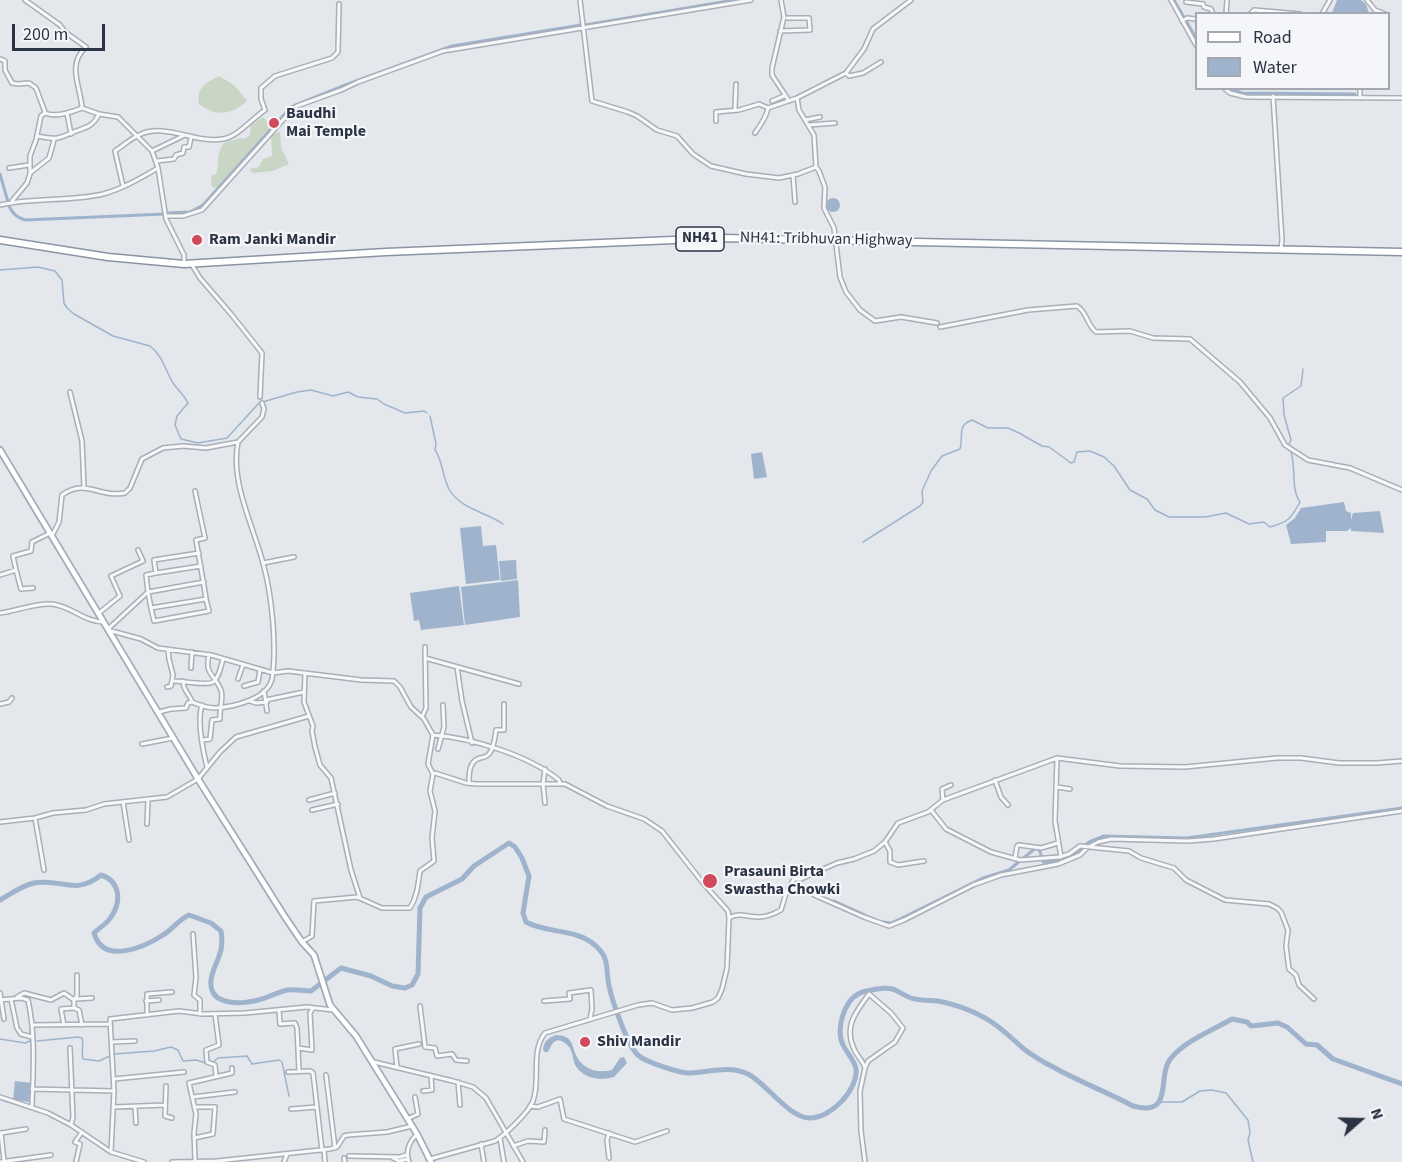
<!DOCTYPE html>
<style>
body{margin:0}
#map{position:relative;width:1402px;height:1162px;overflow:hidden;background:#e4e7ec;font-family:"Source Sans 3",sans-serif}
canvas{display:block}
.legend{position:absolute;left:1195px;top:12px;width:195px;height:78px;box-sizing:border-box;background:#f4f6f9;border:2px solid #a4a8b1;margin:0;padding:8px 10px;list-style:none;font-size:18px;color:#2b3445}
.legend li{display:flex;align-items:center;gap:12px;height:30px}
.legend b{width:30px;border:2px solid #a4a8b1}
.north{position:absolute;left:1330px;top:1090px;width:60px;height:60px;-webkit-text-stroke:4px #f4f6f9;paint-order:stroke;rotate:70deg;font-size:16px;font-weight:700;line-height:24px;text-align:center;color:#2b3445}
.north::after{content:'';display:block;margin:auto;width:21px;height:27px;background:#2b3445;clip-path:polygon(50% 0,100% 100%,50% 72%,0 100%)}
.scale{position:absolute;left:12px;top:24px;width:93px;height:27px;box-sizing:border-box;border:3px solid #2b3445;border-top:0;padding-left:8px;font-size:18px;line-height:21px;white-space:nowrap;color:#2b3445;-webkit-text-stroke:4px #f4f6f9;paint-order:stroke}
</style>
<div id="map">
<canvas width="1402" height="1162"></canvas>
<ul class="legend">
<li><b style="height:8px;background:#fff"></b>Road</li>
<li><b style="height:16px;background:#9fb4cc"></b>Water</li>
</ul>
<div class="north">N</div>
<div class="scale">200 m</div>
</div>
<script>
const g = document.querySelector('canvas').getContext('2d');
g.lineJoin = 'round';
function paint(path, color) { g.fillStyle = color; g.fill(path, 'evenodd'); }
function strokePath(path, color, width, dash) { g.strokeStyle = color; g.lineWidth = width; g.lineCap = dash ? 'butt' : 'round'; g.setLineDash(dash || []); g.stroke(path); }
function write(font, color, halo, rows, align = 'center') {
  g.font = font + ' "Source Sans 3",sans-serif'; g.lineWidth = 4.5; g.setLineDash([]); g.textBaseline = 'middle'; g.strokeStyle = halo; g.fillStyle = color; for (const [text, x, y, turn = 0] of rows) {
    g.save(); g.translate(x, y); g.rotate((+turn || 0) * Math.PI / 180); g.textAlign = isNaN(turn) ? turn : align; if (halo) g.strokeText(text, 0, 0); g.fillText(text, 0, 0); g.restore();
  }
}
const green = new Path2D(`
 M219,76L234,85L247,101C232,115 215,117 199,104C196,87 206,83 219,76Z
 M263,117L273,127L218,188L212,187L211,176L216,174C221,162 214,157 224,143L240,138L245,139L250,135L251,126Z
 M280,132L281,148L289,164L273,171L252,173L250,169L259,167L263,159L272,156L271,135Z`);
const water = new Path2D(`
 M1337,0H1361L1366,4L1369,13H1332Z
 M826 205a7 7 0 1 1 14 0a7 7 0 1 1-14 0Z
 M762,452L767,477L754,479L751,454Z
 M1344,502L1346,511L1351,513V520L1353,513L1380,511L1384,533L1351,531V528L1347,531H1326V542L1291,544L1286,525L1295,518L1301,508Z
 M481,526L483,546L496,545L500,580L466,584L460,528Z
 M516,560L517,579L501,581L499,561Z
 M518,580L520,617L465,625L461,587Z
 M459,586L464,625L421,630L419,620L414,621L410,593Z
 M556,1035C571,1036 571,1041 575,1053C581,1069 597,1074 612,1070L620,1058L624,1057L627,1063L614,1077C601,1081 587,1079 578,1069C573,1064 574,1057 571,1051C570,1047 568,1046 565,1043C556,1036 552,1043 548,1052H545L543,1050C544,1041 548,1038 556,1035Z
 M15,1081L31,1083L29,1102L13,1100Z`);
const stream = new Path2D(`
 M0,270L38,267L55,271L62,280L64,303L67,308L74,314L113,336L150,346C163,356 165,370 173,383C178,390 184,395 188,403L177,416L175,425L181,439L198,443L227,438L259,403L297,392L311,390L333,396L348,392L358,397L377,399L384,404L405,413L424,411L427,413
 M430,416L436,444L435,450C443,461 442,476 449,489C460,509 486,512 503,524
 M1288,446L1291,440L1284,415L1283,398L1301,386L1303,369
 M863,542L920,506L923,502L922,491L931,471L942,456L960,449C964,436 956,426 972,420L988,428H1008L1019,433L1042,446L1049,447L1071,463L1074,462L1077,452L1090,451L1104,457L1114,466L1130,490L1147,499L1155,510L1169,517H1205L1226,513L1249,524L1264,522L1270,527C1288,522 1291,519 1300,502C1290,488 1297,466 1290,449
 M0,1039L25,1043L30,1041
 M37,1041L78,1037L82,1038C84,1045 81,1055 83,1059L99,1061L112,1055
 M114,1054L154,1051L171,1047L178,1050L183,1061L196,1060L206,1063
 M213,1062L218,1058L247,1056L252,1064L279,1060L282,1062L289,1096
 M1158,1102H1182L1200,1091L1212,1090L1226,1093L1248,1120L1250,1133L1248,1140L1253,1162`);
const canal = new Path2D(`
 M1174,0L1196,38
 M585,25L734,0
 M340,87L452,46L581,25
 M1229,88L1242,93L1355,94
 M0,174L8,202
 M9,206C13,214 16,217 25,220L165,214
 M167,213L190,212L203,205L291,107L338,88
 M834,901L876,920
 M883,922L891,923L900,919L983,878L1009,870L1038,846L1044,863L1072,856L1089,842L1104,836L1187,838L1402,808`);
const river = new Path2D(`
 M0,900C11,894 21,886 34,883C62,878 75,896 101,875C120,881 122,901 111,917C108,923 99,928 94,933C103,965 143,948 163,935C173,929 178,920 189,915L211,923L221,931C225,955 214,961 211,980C210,988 213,996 220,999C234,1006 256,1002 270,996C276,994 282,991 287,990C295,989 303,991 311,991L341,968L371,976L392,986L405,988L412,985L418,974L420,908L426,897L462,879L474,866L509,843L515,847L522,858L529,876L523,913L526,922C546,933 572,929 591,942C611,957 605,966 609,986C612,1000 628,1048 639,1056C646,1062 682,1074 690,1073C710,1072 729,1065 748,1074C767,1084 789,1118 810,1118C831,1118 858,1090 856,1069C855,1061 847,1053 843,1045C836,1030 843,1001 860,993C864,991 872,990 877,989C896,986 896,992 911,998C919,1001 930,1000 938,1001C954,1004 971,1010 985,1018C1000,1026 1011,1038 1024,1049C1033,1056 1045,1063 1055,1068C1080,1082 1107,1092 1133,1106C1176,1118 1155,1075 1172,1057C1187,1040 1213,1030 1232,1019L1247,1022L1251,1026L1278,1023L1287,1027L1306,1044L1317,1045L1333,1059L1402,1084`);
const minor = new Path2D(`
 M25,0L60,25L65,32L86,47C66,65 81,87 82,108L99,114L118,117L152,151L158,168L166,219L184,255V264
 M580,0L592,101L628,112L637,116L657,130L677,136L693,154L711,166L746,174L779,178L798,174L816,167
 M781,0L784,17L772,68V75L789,101
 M1171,0L1196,45
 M1367,0L1375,10L1385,14
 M1186,2L1203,4L1204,7L1211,9L1213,14
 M1226,14L1227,0
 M1250,14L1254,10L1300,14
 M1322,14L1330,0
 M1182,21L1187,18L1196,19
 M780,31L810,30L809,18H787
 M0,59L5,61V70L12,83L18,84L29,83L36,88L45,112
 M846,73L849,76L863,73L881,62
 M1224,88L1230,93L1246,97L1402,98
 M1273,96L1282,240L1281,249
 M1360,97V88
 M797,98L799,110L814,135L816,167L819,171L825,187L824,208L834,228L840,277L846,292L860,310L875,321L901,317L937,323
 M772,101L784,96
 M735,109L736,84
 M67,113L71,134
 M805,120L820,117
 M716,121V112L739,110L759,104L768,108
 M809,125L835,123
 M755,133C760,126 767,116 768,108L797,98L846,73L864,49L873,29L911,0
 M37,136C58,140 57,139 76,131C88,127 93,126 99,114
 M152,151L183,136
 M157,161L174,159L176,155L183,153L184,147H189L191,138
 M9,168L29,165
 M30,173L49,158L54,140
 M793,175L795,202
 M123,186L115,151C123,146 130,139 139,135C165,122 195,144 223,139C237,137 252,119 265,110L261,99V88L275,76L332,58L338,52L339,4
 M12,201L27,183L30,174V156L36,140L41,116L45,113C56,118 72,112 82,108
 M0,205C34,197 69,202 103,194C122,189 141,178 158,168
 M166,216H183L202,210L290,112L297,106L341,90L358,82L443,51L751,0
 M192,265L200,278L231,314L262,353L260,397
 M940,327L1028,310L1077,306C1087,312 1087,325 1096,332L1130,331L1153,338L1190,339L1240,382L1270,418L1285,445L1308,460L1350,468L1402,490
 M70,392L82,441L84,487
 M195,491L205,538L196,540L205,592L206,599L151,608L148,592L204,582
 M52,536L59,522L62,495C86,478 99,498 125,493L130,488L142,459L163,448L183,446L206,448L238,442L262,417L264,409L262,403
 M199,553L154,560L156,573L201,566
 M263,563L294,557
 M16,570L21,589L33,588
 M0,575L16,570L13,556L31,551L32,542L50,533
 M151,608L154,621L209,611L206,599
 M0,613C17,611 34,603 51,604C70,605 84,622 104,622
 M99,613L120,596L111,576L143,561L138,550
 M108,629L148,592L146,575L156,573
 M108,630L141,639L158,648L211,655L273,673L288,671L361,680L394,681L400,687L411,707L424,719L433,735L428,764L433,774L430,791L435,811L432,838L434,861L420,871C418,885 417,897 410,908H382L357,897L314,901L312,936L302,942
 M425,658L519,684
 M457,667L462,701L472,743
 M191,668L192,652
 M305,673L304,702L313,726L312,731L315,747L320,765L331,778L351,870L360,898
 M238,679L243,665
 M174,681C182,681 208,686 213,682C219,678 221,666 223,659
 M183,681C183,691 190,694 192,702C199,705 207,708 215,708C234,707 267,699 272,679C277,646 272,595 263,563C253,525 230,482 238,442
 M244,686L258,682L260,670
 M167,687L171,686L173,675L169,659L168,649
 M264,691L267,711
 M266,700L304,692
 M250,701L256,703L267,702
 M0,704L9,702L12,698
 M202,705C197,721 203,751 207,767
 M159,712L171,709L186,708L188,703L192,702
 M422,717L426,708L425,647
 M203,740L210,739L212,720L220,719C219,709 224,698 221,690C215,675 204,674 209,655
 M142,744L173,738
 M438,749L444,727L443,705
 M1057,758L1055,821L1061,857
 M545,769L543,784L545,803
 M433,774L435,773L466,783L477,784H560
 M995,780L1001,797L1008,805
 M469,783C469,773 469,761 480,758C485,757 485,758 489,754C494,748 495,738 496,730H504V704
 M1057,787L1070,789
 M309,800L335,793
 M943,800L942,789L951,785
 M123,802L129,840
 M312,810L338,804
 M931,810L946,829L991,852L1020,860L1059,857L1069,854L1080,846L1129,851L1141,858L1174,868L1186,880L1225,900L1269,904L1277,908L1281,912L1288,930L1286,946L1289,969L1296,975L1299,985L1314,999
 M35,818L44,870
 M0,822L35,818L53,813L86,810L104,804L167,797L198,779L220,752L236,737L309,716
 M147,824L148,799
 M885,842L890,851V862L898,865L924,861
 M1015,858L1017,846L1019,845L1041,848L1058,843
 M814,895L864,917L889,926L904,920L973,885L1001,875L1058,864L1080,855L1087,848L1098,842L1111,839L1188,841L1214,839L1402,811
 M729,918C738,912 748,917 758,917C766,917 774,914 781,910L787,890L794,879H801L837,863L854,859L874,851L885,842L898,823L928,812L943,800L1057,758L1120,766L1185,767L1277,758H1301L1339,763H1377L1402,761
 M193,934L196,977L194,995L200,1000V1014
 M0,993L4,1019
 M17,997L24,993L51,1000L64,993L74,1000L77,996V975
 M11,999L17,1028L21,1034L32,1037
 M76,999L92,998
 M0,1000L21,998L28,1000C36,1036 33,1072 32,1107
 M146,1001L159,1000
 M544,1001L570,999L569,993L591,990L592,1009L590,1019
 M420,1006L425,1047L435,1048L437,1056L452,1054L456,1060L467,1061
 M74,1008L79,1010L82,1025
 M279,1010L280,1024L295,1023L297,1028L299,1071
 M215,1014L219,1045L206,1050L207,1062L215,1065L216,1076
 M147,1015V994L172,992
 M32,1025L110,1024
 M64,1025L61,1009L74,1008V1000
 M112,1042L135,1041
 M70,1048L73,1117L71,1125
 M298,1048L312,1050L310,1013L313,1008
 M374,1062L453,1081L473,1087L486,1098L523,1162
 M397,1067L395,1049L419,1044
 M865,1068L868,1061L895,1042L903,1028L891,1013L869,994C855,1013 843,1027 855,1051C858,1057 863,1061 865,1068L860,1091L861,1131L865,1162
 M288,1072L310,1071L313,1073L322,1150
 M326,1075L335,1148
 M114,1079L184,1072
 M458,1082L460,1105
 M166,1086L165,1116L172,1118
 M32,1089L114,1091
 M423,1091L432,1090L431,1076
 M0,1097L48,1113L71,1125L111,1152L144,1162
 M193,1097L235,1092
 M530,1106L538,1107L560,1099L564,1119L635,1142L667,1131
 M113,1107L165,1105
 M135,1107L136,1123
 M291,1109L317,1107
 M407,1119L418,1114L415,1097
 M1,1133L4,1161
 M1,1133L26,1129
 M609,1133L607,1140L609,1158
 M194,1138L213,1134L215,1107H194
 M500,1138L504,1162
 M481,1144L484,1162
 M513,1146L528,1141L544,1142L545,1130
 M324,1150L325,1162
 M111,1152L114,1091L110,1019L179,1011L203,1014L245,1013L307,1007L333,1010
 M349,1156L400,1157L406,1155
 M344,1158L345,1162
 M393,1158L399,1161L408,1159
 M430,1159L495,1141C505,1135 529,1112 533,1101C541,1079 530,1052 545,1033L638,1005L652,1003L672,1010L692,1008L713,1002L718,998L722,989L727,968L729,918L728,911L703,883L662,831L644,819L607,806L565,784H560L559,780C528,755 472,738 433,735
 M195,1160L194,1133L196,1114L189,1083L232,1073V1068
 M0,1162L51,1155
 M76,1162L80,1144L75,1142L82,1132
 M172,1162L217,1161L330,1149L337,1147L344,1136L348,1135L387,1132L412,1126
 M284,1162L287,1154
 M409,1162C405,1151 409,1142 417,1134`);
const major = new Path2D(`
 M0,450L198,779L285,917L302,942L314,955L330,1005L356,1036L417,1134L431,1162`);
const highway = new Path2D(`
 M0,240L108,257L184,264L386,252L721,238L1402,252`);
const markers = [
 [274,123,6,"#d1495b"],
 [197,240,6,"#d1495b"],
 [710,881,8,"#d1495b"],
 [585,1042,6,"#d1495b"]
];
const shields = [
 [700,239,48]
];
const shieldNames = [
 ["NH41",700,239]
];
const poiNames = [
 ["Baudhi",286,114],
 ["Mai Temple",286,132],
 ["Ram Janki Mandir",209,240],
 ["Prasauni Birta",724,872],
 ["Swastha Chowki",724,890],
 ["Shiv Mandir",597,1042]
];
const streetNames = [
 ["NH41: Tribhuvan Highway",826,240,1]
];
paint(green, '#c9d6c5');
paint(water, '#9fb4cc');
strokePath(stream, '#9fb4cc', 1.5);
strokePath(canal, '#9fb4cc', 3);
strokePath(river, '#9fb4cc', 5);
strokePath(minor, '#a9aeb7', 6);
strokePath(major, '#a3abb8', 8);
strokePath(highway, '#8b94a3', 9);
strokePath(minor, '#f7f8fa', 3);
strokePath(major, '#fff', 4.5);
strokePath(highway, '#fff', 6);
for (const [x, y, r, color] of markers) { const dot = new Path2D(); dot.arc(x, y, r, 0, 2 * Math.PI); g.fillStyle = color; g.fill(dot); strokePath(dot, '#f4f6f9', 2); }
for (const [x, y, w] of shields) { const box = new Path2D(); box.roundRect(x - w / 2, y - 12, w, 24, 4.5); g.fillStyle = '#f4f6f9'; g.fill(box); strokePath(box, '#2b3445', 1.5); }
write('bold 15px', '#2b3445', null, shieldNames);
write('bold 16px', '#2b3445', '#f4f6f9', poiNames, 'left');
write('16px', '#2b3445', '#f4f6f9', streetNames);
</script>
